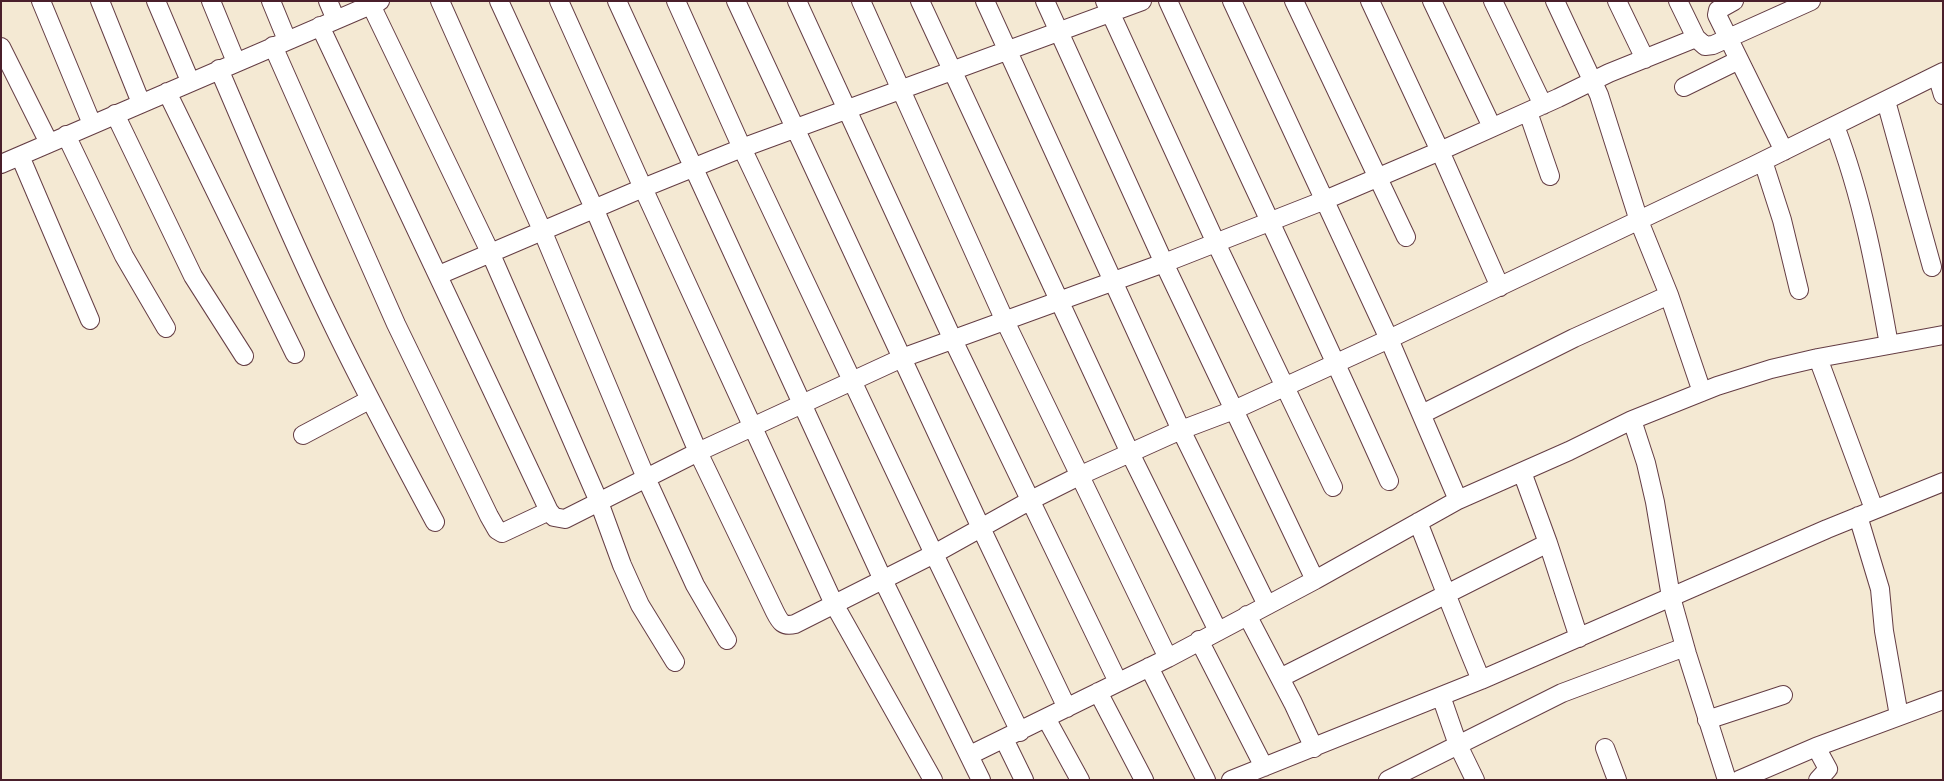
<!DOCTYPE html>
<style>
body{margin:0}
#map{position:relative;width:1944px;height:781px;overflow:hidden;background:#f4e9d3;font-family:"Playpen Sans",sans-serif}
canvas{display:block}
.frame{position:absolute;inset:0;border:2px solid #4a1f2b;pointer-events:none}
</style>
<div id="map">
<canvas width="1944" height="781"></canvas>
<div class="frame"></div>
</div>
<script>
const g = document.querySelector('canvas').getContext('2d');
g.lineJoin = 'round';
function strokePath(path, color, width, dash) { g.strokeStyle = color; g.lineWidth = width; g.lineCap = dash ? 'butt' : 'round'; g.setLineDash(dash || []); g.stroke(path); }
const minor = new Path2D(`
 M41,1L92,124
 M100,1L141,103
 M156,1L190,81
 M211,1L236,62
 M271,1L287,40
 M328,1L336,20
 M440,1L542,230L646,478L695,585L727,640
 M499,1L594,208L698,452L775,612C780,622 783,627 795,624L934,554L1031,500L1081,475L1181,430L1234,410L1389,339L1753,166L1943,72
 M559,1L643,188L834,604L933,780
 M617,1L883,580L981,780
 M676,1L742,148L934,554L1020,732
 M736,1L981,528L1067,708
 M797,1L953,340L1118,682
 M861,1L1005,321L1168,658
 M920,1L1130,453L1218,631
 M985,1L1181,430L1267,605
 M1045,1L1164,263L1315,580
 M1105,1L1216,243L1333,487
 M1168,1C1241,161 1317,320 1389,481
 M1232,1L1389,339L1458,500
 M1294,1L1406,237
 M1370,1L1440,151L1500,287
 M1432,1L1492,127
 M1493,1L1543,105
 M1555,1L1599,95L1639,221L1669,295L1702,392
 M1617,1L1645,59
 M1678,1L1696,38L1705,46L1713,45L1811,1
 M1734,1L1718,10L1717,15L1784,151
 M371,5L490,252L599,502L622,565L640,605L675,662
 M320,26L549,511L554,517L565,519L698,452L902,358L1172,260L1325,200L1440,151L1558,98L1609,73L1696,38
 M273,46L396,324L489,516L497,530L502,533L549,511
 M1,47L49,143
 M219,69C255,153 290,237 330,319C363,388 399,455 435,522
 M1937,75L1943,95
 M1684,87L1739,60
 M167,92L295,354
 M1886,101L1932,267
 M1528,112L1550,176
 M115,114L193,276L244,356
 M1835,126C1862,196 1876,271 1889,345
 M66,135L124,256L166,328
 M20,156L90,320
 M1763,161L1782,220L1799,290
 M1,164L380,1
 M439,275L643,188L742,148L1142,1
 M1818,358L1874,509
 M1422,414L1574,338L1669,295
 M1632,420L1646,463L1655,502L1671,597L1687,654L1727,780
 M303,435L369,400
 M1522,472L1548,543L1579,638
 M1858,516L1880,589L1884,631L1899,716
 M1418,522C1439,575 1459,628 1481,680
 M1247,615L1293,703L1314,748
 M1199,640L1264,767
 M1149,667L1206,780
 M1280,678L1548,543
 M1098,692L1144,780
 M1441,696L1458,745L1475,780
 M1046,718L1080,780
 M1707,720L1783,695
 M1004,739L1024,780
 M1816,747L1828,769L1818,780
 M1605,748L1617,780
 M970,755L1168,658L1315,580L1458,500L1569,451L1632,420L1717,386L1771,369L1818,358L1943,335
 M1231,780L1481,680L1827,529L1943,482
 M1388,780L1562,693L1685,647
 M1739,780L1816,747L1943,700`);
strokePath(minor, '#643d44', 20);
strokePath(minor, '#fff', 18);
</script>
